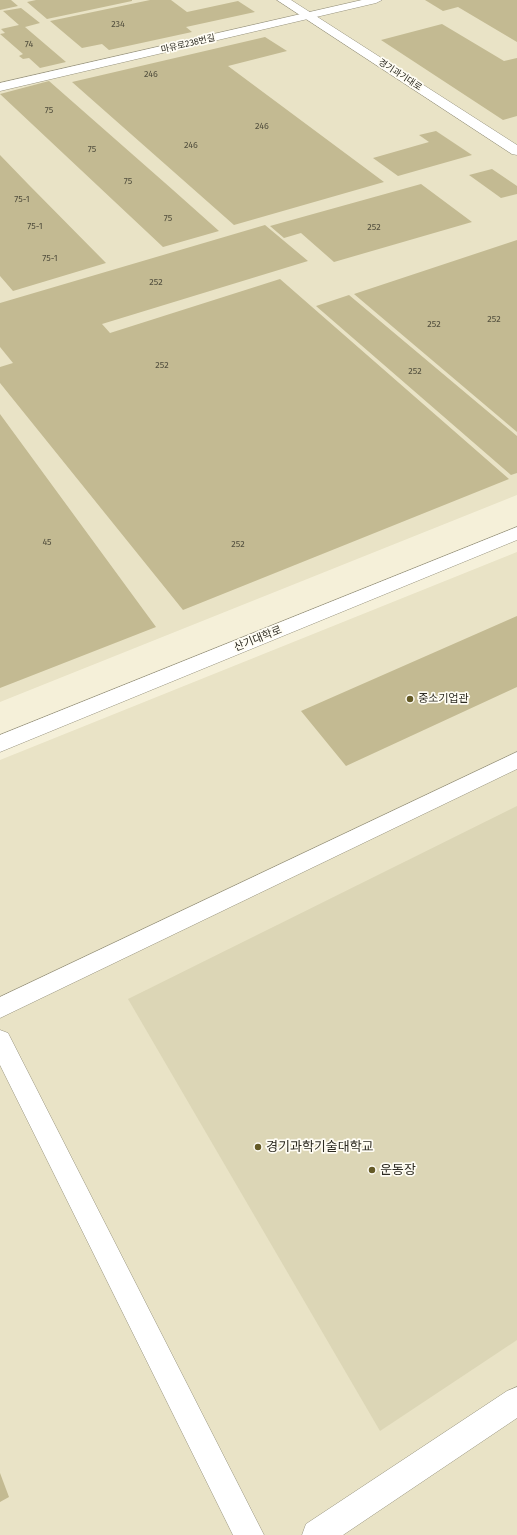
<!DOCTYPE html>
<meta charset="utf-8">
<style>
body{margin:0}
canvas{display:block;background:#f5f0d9}
</style>
<canvas width="517" height="1535"></canvas>
<script>
const g = document.querySelector('canvas').getContext('2d');
g.lineJoin = 'round';
function paint(path, color) { g.fillStyle = color; g.fill(path, 'evenodd'); }
function strokePath(path, color, width, dash) { g.strokeStyle = color; g.lineWidth = width; g.lineCap = dash ? 'butt' : 'round'; g.setLineDash(dash || []); g.stroke(path); }
function write(font, color, halo, rows, align = 'center') {
  g.font = font + ' "Fira Sans","Noto Sans KR",sans-serif'; g.lineWidth = 3.5; g.setLineDash([]); g.textBaseline = 'middle'; g.strokeStyle = halo; g.fillStyle = color; for (const [text, x, y, turn = 0] of rows) {
    g.save(); g.translate(x, y); g.rotate((+turn || 0) * Math.PI / 180); g.textAlign = isNaN(turn) ? turn : align; if (halo) g.strokeText(text, 0, 0); g.fillText(text, 0, 0); g.restore();
  }
}
const built = new Path2D(`
 M0,0H517V495L0,702Z
 M517,552V1535H0V760Z`);
const green = new Path2D(`
 M517,806V1340L380,1431L128,999Z`);
const building = new Path2D(`
 M0,0H11L18,6L0,10Z
 M36,0H132V1L47,19L27,2Z
 M150,0H171L187,12L238,1L255,12L186,27L192,32L109,50L102,44L82,48L50,21Z
 M425,0H517V42L458,7L443,11Z
 M21,8L40,23L25,27L66,62L40,68L29,58L23,59L19,56L23,54L0,34L5,33L1,29L19,25L3,11Z
 M442,24L504,61L517,58V116L503,120L381,40Z
 M265,37L287,51L228,66L384,182L234,225L72,82Z
 M49,81L173,190L219,231L163,247L0,94Z
 M436,131L472,155L398,176L373,158L429,142L419,135Z
 M0,155L28,184L106,263L13,291L0,276Z
 M492,169L517,186V194L501,198L469,175Z
 M421,184L472,222L334,262L301,233L284,238L270,226Z
 M265,225L308,261L102,324L110,333L280,279L509,479L183,610L0,383V367L13,363L0,347V303Z
 M517,240V432L354,294Z
 M349,295L517,436V473L511,475L316,306Z
 M0,414L156,627L0,688Z
 M517,616V687L346,766L301,711Z
 M0,1473L9,1497L0,1502Z`);
const service = new Path2D(`
 M517,752V769L0,1018V997Z
 M0,1030L8,1033L264,1535H233L0,1065Z
 M517,1387V1418L343,1535H302L306,1524L507,1391Z`);
const minor = new Path2D(`
 M362,0H382L376,3L0,91V83Z`);
const tertiary = new Path2D(`
 M277,0H291L517,145V155L512,154Z
 M517,527V540L0,752V735Z`);
const markers = [
 [410,699,4,"#645a26"],
 [258,1147,4,"#645a26"],
 [372,1170,4,"#645a26"]
];
const numberNames = [
 ["234",118,24],
 ["74",29,44],
 ["246",151,74],
 ["75",49,110],
 ["246",262,126],
 ["246",191,145],
 ["75",92,149],
 ["75",128,181],
 ["75-1",22,199],
 ["75",168,218],
 ["75-1",35,226],
 ["252",374,227],
 ["75-1",50,258],
 ["252",156,282],
 ["252",494,319],
 ["252",434,324],
 ["252",162,365],
 ["252",415,371],
 ["45",47,542],
 ["252",238,544]
];
const farStreetnames = [
 ["마유로238번길",188,44,-13],
 ["경기과기대로",400,75,33]
];
const streetNames = [
 ["산기대학로",258,639,-22]
];
const poiNames = [
 ["중소기업관",418,699]
];
const nearPoinames = [
 ["경기과학기술대학교",266,1147],
 ["운동장",380,1170]
];
paint(built, '#e9e3c6');
paint(green, '#dcd6b6');
paint(building, '#c3ba92');
strokePath(service, '#98947f', 1);
strokePath(minor, '#98947f', 1);
strokePath(tertiary, '#98947f', 1);
paint(service, '#fff');
paint(minor, '#fff');
paint(tertiary, '#fff');
for (const [x, y, r, color] of markers) { const dot = new Path2D(); dot.arc(x, y, r, 0, 2 * Math.PI); g.fillStyle = color; g.fill(dot); strokePath(dot, '#fffdf4', 1.5); }
write('9px', '#524f3e', null, numberNames);
write('9px', '#2d2b22', '#fffdf4', farStreetnames);
write('11px', '#2d2b22', '#fffdf4', streetNames);
write('11px', '#2d2b22', '#fffdf4', poiNames, 'left');
write('13px', '#2d2b22', '#fffdf4', nearPoinames, 'left');
</script>
